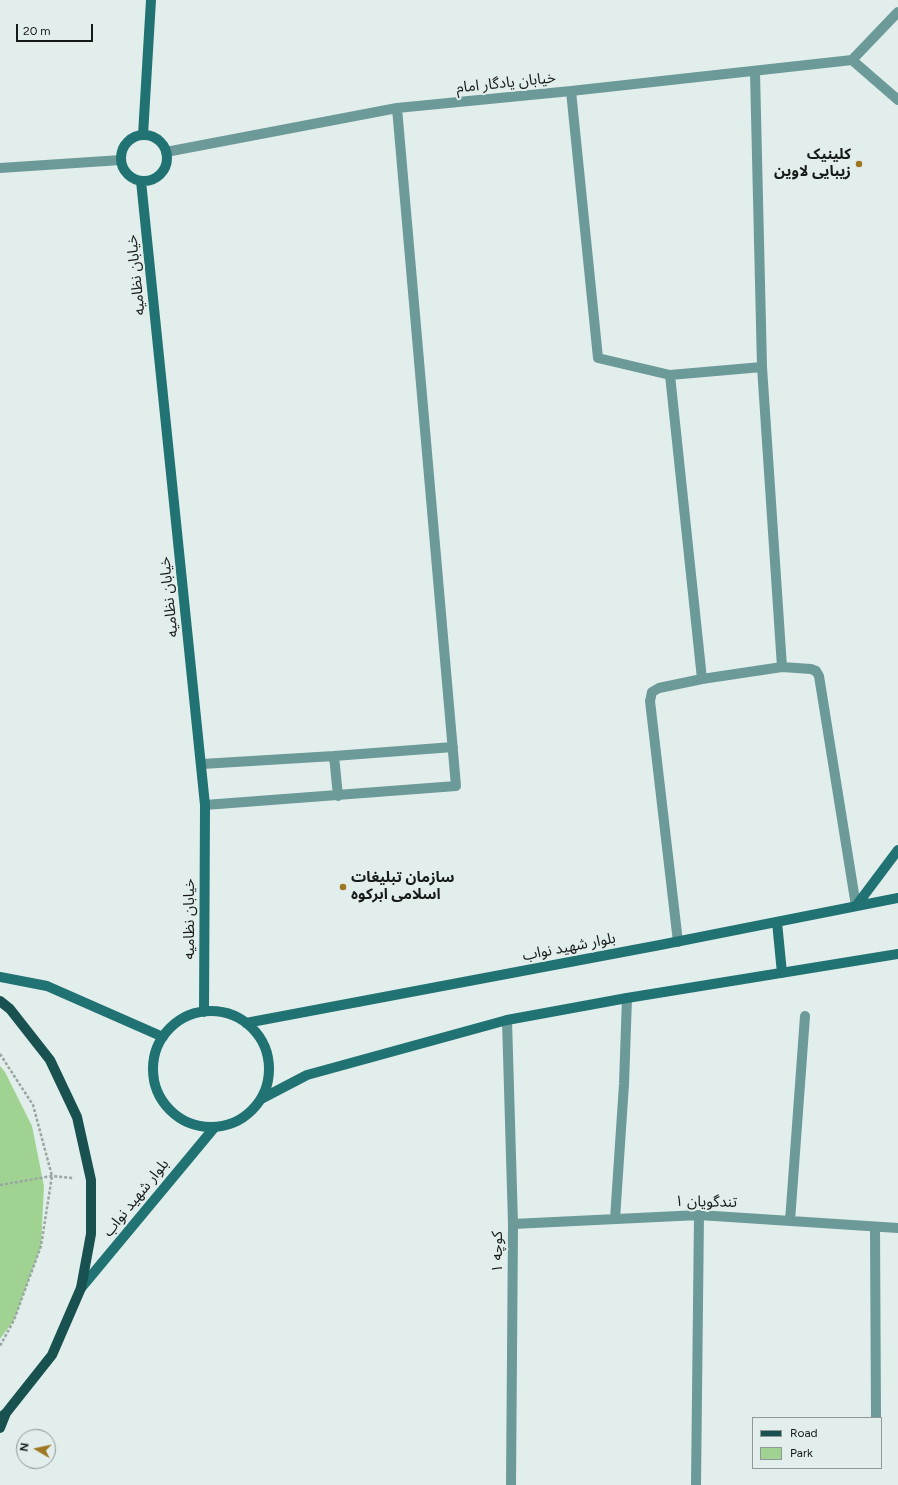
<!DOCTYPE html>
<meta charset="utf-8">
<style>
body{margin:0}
#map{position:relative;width:898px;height:1485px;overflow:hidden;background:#e2eeeb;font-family:Figtree,sans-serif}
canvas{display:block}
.legend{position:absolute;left:752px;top:1417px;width:130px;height:52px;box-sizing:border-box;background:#e2eeeb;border:1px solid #909997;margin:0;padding:5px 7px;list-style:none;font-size:12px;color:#161a19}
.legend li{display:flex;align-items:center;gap:8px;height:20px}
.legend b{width:20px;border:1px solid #909997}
.north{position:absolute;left:16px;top:1429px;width:40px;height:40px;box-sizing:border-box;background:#e2eeeb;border:1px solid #909997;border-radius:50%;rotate:279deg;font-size:11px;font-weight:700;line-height:16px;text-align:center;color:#161a19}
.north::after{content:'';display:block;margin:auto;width:14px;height:18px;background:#9d7724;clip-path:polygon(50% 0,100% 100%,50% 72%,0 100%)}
.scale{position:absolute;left:16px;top:24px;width:77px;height:18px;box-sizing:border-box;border:2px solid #161a19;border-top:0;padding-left:5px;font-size:12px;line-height:14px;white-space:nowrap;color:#161a19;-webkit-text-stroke:3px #e2eeeb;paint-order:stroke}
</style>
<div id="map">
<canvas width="898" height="1485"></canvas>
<ul class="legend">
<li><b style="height:5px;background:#185150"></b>Road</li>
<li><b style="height:11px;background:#a0d391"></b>Park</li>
</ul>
<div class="north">N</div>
<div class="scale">20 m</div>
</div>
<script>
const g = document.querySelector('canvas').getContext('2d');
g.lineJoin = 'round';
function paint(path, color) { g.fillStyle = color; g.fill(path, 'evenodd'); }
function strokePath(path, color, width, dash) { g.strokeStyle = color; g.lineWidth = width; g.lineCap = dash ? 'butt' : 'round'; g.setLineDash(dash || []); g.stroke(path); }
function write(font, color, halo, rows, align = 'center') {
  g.font = font + ' Figtree,"Noto Sans Arabic",sans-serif'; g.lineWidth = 4; g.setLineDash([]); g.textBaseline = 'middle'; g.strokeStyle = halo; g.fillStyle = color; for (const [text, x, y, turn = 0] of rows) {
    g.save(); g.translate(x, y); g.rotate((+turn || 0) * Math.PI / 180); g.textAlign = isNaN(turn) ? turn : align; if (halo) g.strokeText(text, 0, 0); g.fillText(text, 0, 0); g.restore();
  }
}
const green = new Path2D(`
 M0,1066L5,1072L32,1126L44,1186L41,1246L14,1320L0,1339Z`);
const path = new Path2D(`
 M0,1054L33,1105L52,1176L41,1246L14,1320L0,1346
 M0,1185L52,1176L73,1178`);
const lane = new Path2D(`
 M507,1020L513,1224L511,1485`);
const street = new Path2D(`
 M852,60L898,12
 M852,60L898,100
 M571,91L598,358L670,375L702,679
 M166,152L397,108L571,91L852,60
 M0,168L121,160
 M762,367L782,667
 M670,375L762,367L755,72
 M334,756L338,796
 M202,764L334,756L453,747
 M205,805L456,786L397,108
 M678,942L650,701L652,692L659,688L702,679L782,667L811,669L816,671L819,676L856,906
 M615,1219L624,1084L627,998
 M790,1221L805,1016
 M513,1224L699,1215L898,1228
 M875,1227L876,1418
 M696,1485L699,1215`);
const secondary = new Path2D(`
 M143,135L151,0
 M121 158a23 23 0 1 1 46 0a23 23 0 1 1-46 0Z
 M141,181L205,805L204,1012
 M856,906L898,850
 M777,922L782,973
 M0,977L47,986L163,1037
 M153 1069a58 58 0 1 1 116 0a58 58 0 1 1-116 0Z
 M246,1023L660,945L898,898
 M261,1099L307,1075L507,1020L627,998L898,954
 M81,1288L214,1128`);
const primary = new Path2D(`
 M0,1001L10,1009L50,1060L77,1117L91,1180V1234L81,1288L52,1355L6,1413L0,1418
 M0,1428L6,1413`);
const markers = [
 [859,164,4,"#9d7724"],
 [343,887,4,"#9d7724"]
];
const streetNames = [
 ["خیابان یادگار امام",506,83,-6],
 ["خیابان نظامیه",136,275,-96],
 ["خیابان نظامیه",169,597,-96],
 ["خیابان نظامیه",190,919,-90],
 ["بلوار شهید نواب",569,947,-11],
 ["بلوار شهید نواب",136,1198,-51],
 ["تندگویان ۱",706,1202,1],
 ["کوچه ۱",498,1252,-90]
];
const poiNames = [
 ["کلینیک",851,155],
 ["زیبایی لاوین",851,172],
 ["سازمان تبلیغات",351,878,"left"],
 ["اسلامی ابرکوه",351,895,"left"]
];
paint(green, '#a0d391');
strokePath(path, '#9ba5a2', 2.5, [3, 2]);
strokePath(lane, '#6b9a99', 10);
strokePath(street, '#6b9a99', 10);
strokePath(secondary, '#207372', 10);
strokePath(primary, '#185150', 10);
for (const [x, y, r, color] of markers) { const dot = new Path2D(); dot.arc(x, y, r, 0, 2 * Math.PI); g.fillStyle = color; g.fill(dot); strokePath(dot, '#e2eeeb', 1.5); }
write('15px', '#161a19', '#e2eeeb', streetNames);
write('bold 15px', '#161a19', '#e2eeeb', poiNames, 'right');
</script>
